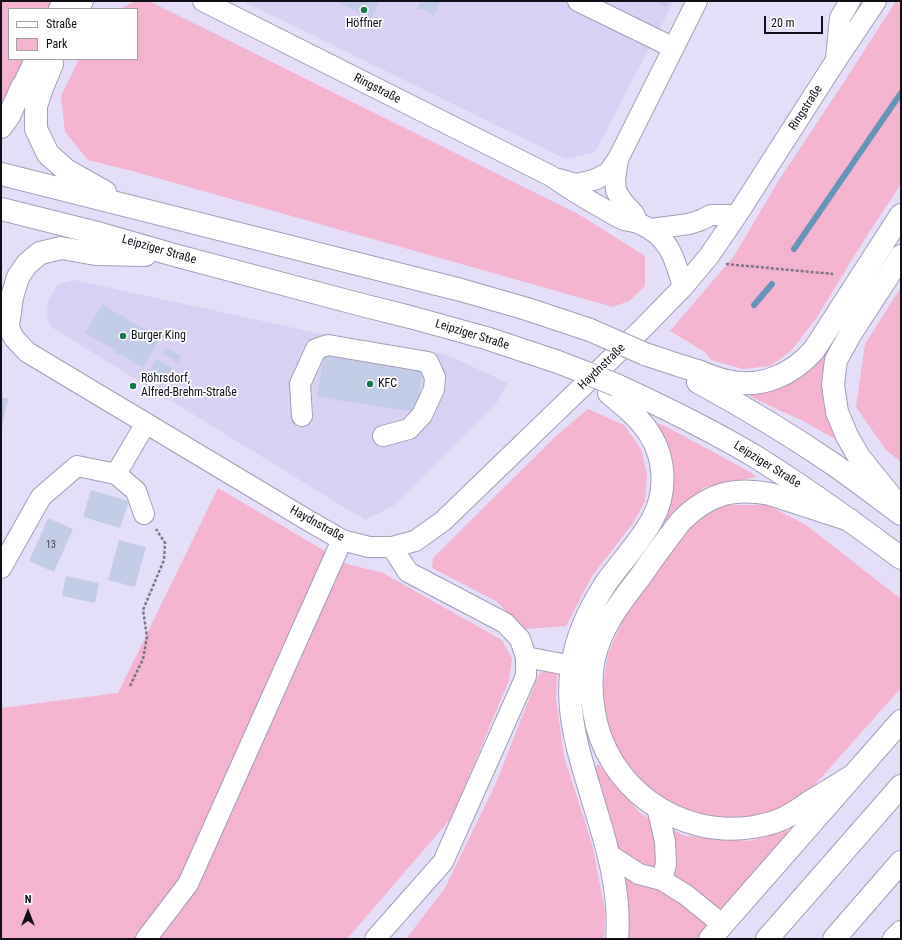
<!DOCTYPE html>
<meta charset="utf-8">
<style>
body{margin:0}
#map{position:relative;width:902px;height:940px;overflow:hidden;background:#e4def9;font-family:"Roboto Condensed",sans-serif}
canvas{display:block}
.frame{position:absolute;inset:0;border:2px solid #100e17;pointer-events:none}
.legend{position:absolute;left:8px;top:8px;width:130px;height:52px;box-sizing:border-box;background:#fff;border:1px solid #9f9fa2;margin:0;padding:5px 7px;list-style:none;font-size:12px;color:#100e17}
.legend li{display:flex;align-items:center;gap:8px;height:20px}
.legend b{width:20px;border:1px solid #9f9fa2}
.north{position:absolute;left:8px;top:892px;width:40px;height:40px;-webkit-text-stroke:3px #fff;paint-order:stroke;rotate:0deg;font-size:11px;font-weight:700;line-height:16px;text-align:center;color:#100e17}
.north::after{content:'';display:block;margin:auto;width:14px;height:18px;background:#100e17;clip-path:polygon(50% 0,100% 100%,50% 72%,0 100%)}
.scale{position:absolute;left:764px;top:16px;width:59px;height:18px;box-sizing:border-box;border:2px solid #100e17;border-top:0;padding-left:5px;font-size:12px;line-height:14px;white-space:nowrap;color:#100e17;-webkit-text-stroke:3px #fff;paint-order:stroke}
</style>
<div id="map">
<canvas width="902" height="940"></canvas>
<div class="frame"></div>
<ul class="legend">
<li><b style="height:5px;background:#fff"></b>Straße</li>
<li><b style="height:11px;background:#f4b3cf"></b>Park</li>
</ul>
<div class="north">N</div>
<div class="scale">20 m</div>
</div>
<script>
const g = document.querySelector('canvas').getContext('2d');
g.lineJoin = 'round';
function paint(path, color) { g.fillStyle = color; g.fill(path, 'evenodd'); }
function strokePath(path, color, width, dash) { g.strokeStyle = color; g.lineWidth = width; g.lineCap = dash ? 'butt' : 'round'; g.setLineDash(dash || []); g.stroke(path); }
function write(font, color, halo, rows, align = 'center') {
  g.font = font + ' "Roboto Condensed",sans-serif'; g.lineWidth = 3.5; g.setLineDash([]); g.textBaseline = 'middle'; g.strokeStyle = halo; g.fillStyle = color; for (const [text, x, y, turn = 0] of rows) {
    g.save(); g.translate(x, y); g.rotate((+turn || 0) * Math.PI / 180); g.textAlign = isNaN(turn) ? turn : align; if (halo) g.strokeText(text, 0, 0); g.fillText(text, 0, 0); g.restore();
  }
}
const built = new Path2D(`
 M243,1H674L595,152L565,159Z
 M74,280L317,333L439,353L454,358L508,383L497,402L393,506L365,520L51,327L47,314L48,300L58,284Z`);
const green = new Path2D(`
 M1,1H52L48,9H9V59H24L1,104Z
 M136,1H149L580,215L645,256V286L629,301L613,307L136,172L88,160L65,132L61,96L79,59H137V9H119Z
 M896,1H901V184L866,237L815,320L791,351L770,366L743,369L711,360L705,352L670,331L734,256L779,180L846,79Z
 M901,287V462L886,450L856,407L865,344Z
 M833,336L837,337C828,358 818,384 825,407C829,417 834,426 838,436L835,439L805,422L749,396V392L775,390L796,381L817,359Z
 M588,409L624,425L641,449L647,474L645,501L633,523L592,576L566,626L525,629L496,601L432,568L433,558L557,435Z
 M659,423L706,448L752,473L756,477L705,487L682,505L662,525L660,524L657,427Z
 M218,488L347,564L383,573L502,640L512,659L509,680L452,817L347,939H1V708L118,693Z
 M727,505H767L806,525L901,599V688L803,798L766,816L726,819L680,810L653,794L623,764L608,729L601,697L608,654L624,617L684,533L703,516Z
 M548,669L553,671L557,674L556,699L564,757L592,844L605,911L604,939H406L445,888L496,783L539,674Z
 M598,764L641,814L685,836L750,841L784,828L790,834L698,939H627L610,825L595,767Z`);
const stream = new Path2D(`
 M794,249L901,93
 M754,305L772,284`);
const building = new Path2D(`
 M335,1H380L371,19Z
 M421,1H441L433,17L429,12L422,9H417Z
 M654,1H669L666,7Z
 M102,304L160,339L143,368L122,354L121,356L115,353L116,351L85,333Z
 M166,347L181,356L177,363L162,353Z
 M361,348L372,349L369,362L423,370L416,412L317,397L324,355L359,361Z
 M157,359L174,370L166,382L149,371Z
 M1,397L8,399L2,427H1Z
 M91,490L129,501L120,528L83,517Z
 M48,518L73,529L54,572L29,561Z
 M119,540L146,547L135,587L108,580Z
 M66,576L99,583L95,603L62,596Z`);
const path = new Path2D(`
 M726,264L833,274
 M130,686L143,659L147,637L143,610L164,560L165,543L156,529`);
const minor = new Path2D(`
 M203,1L551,176C568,188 586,199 604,209C610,212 616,217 622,219C628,222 634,221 640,224C669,236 675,259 683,287
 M578,1L674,48
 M59,9L63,1
 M79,9L83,1
 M836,58L840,18L850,1
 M22,87L35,59
 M618,159L615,179L616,191L623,202L634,214L638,223
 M559,179L576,184L594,180L608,173L618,159L697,1
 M651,229L689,224L701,220L711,215H737
 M1,328L8,326L14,338L27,352L304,518L342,540L369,547H392L415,541L443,521L643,328L683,287L709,256L737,215L835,62L876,1
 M302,416L300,384L316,349L328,345L428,362L435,377L434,389L422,415L409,429L383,436
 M116,474L136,491L144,514
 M1,568L41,497L77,466L116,474L146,423
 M526,657L572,666
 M657,807L665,841L666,864L662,880L686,895L723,925
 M608,854L639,874L662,880
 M146,939L188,884L342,540
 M375,939L443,862L526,676V657L520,639L505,623L408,572L392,547`);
const highway = new Path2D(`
 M52,64L42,88L36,106V129L48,154L66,170L105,192
 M1,127L9,116L22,87
 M1,174L461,290L527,309L590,330
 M1,209L101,234L174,255L362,305L410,317L486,338L558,362L589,374
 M8,326L12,297L18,277L27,264L40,253L61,248L96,254L145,255
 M645,354C663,360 680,366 698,371C707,375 717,379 727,381C761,389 792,375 814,350L901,215
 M698,382C744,407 789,434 833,464C856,480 878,497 901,514
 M616,385C664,407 711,430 756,457C806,488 854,523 901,558
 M609,393C623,405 639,417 649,433C666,459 667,493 652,520C640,542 621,562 606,583C589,609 576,636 572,667C566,704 575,741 586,777C601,829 622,883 617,939
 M892,498L859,457L847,436L837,412L833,385L836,360L851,333L901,256
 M850,520L770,494C733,487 708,494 681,521C667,539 653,558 640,577C620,603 602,625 594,658C590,676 591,694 594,712C606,787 678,839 753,827C765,825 778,822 788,816C795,812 802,808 808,803C823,794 838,785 852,776
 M710,939L901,721
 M767,939L901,786
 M834,939L901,862
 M894,939L901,932`);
const highwayBridge = new Path2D(`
 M590,330L645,354
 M589,374L616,385`);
const markers = [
 [364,10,4,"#17764c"],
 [123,336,4,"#17764c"],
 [370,384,4,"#17764c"],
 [133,386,4,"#17764c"]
];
const numberNames = [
 ["13",51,545]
];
const poiNames = [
 ["Höffner",364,24,"center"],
 ["Burger King",131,336],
 ["Röhrsdorf,",141,379],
 ["Alfred-Brehm-Straße",141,393],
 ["KFC",378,384]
];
const streetNames = [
 ["Ringstraße",377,89,27],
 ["Ringstraße",806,108,-57],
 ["Leipziger Straße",159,250,16],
 ["Leipziger Straße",472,335,17],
 ["Haydnstraße",602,367,-44],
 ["Leipziger Straße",767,465,32],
 ["Haydnstraße",317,524,29]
];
paint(built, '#d9d1f3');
paint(green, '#f4b3cf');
strokePath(stream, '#6594b9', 6);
paint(building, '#c3cce6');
strokePath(minor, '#a39db6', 22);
strokePath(highway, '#a39db6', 24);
strokePath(path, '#797587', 2.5, [3, 2]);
strokePath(minor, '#fff', 20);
strokePath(highway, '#fff', 22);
strokePath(highwayBridge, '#a39db6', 24, []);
strokePath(highwayBridge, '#fff', 22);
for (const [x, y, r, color] of markers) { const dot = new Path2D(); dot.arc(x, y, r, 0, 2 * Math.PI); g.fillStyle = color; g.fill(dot); strokePath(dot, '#fff', 1.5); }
write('10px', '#3d3e4b', null, numberNames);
write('12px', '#100e17', '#fff', poiNames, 'left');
write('12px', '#100e17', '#fff', streetNames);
</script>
